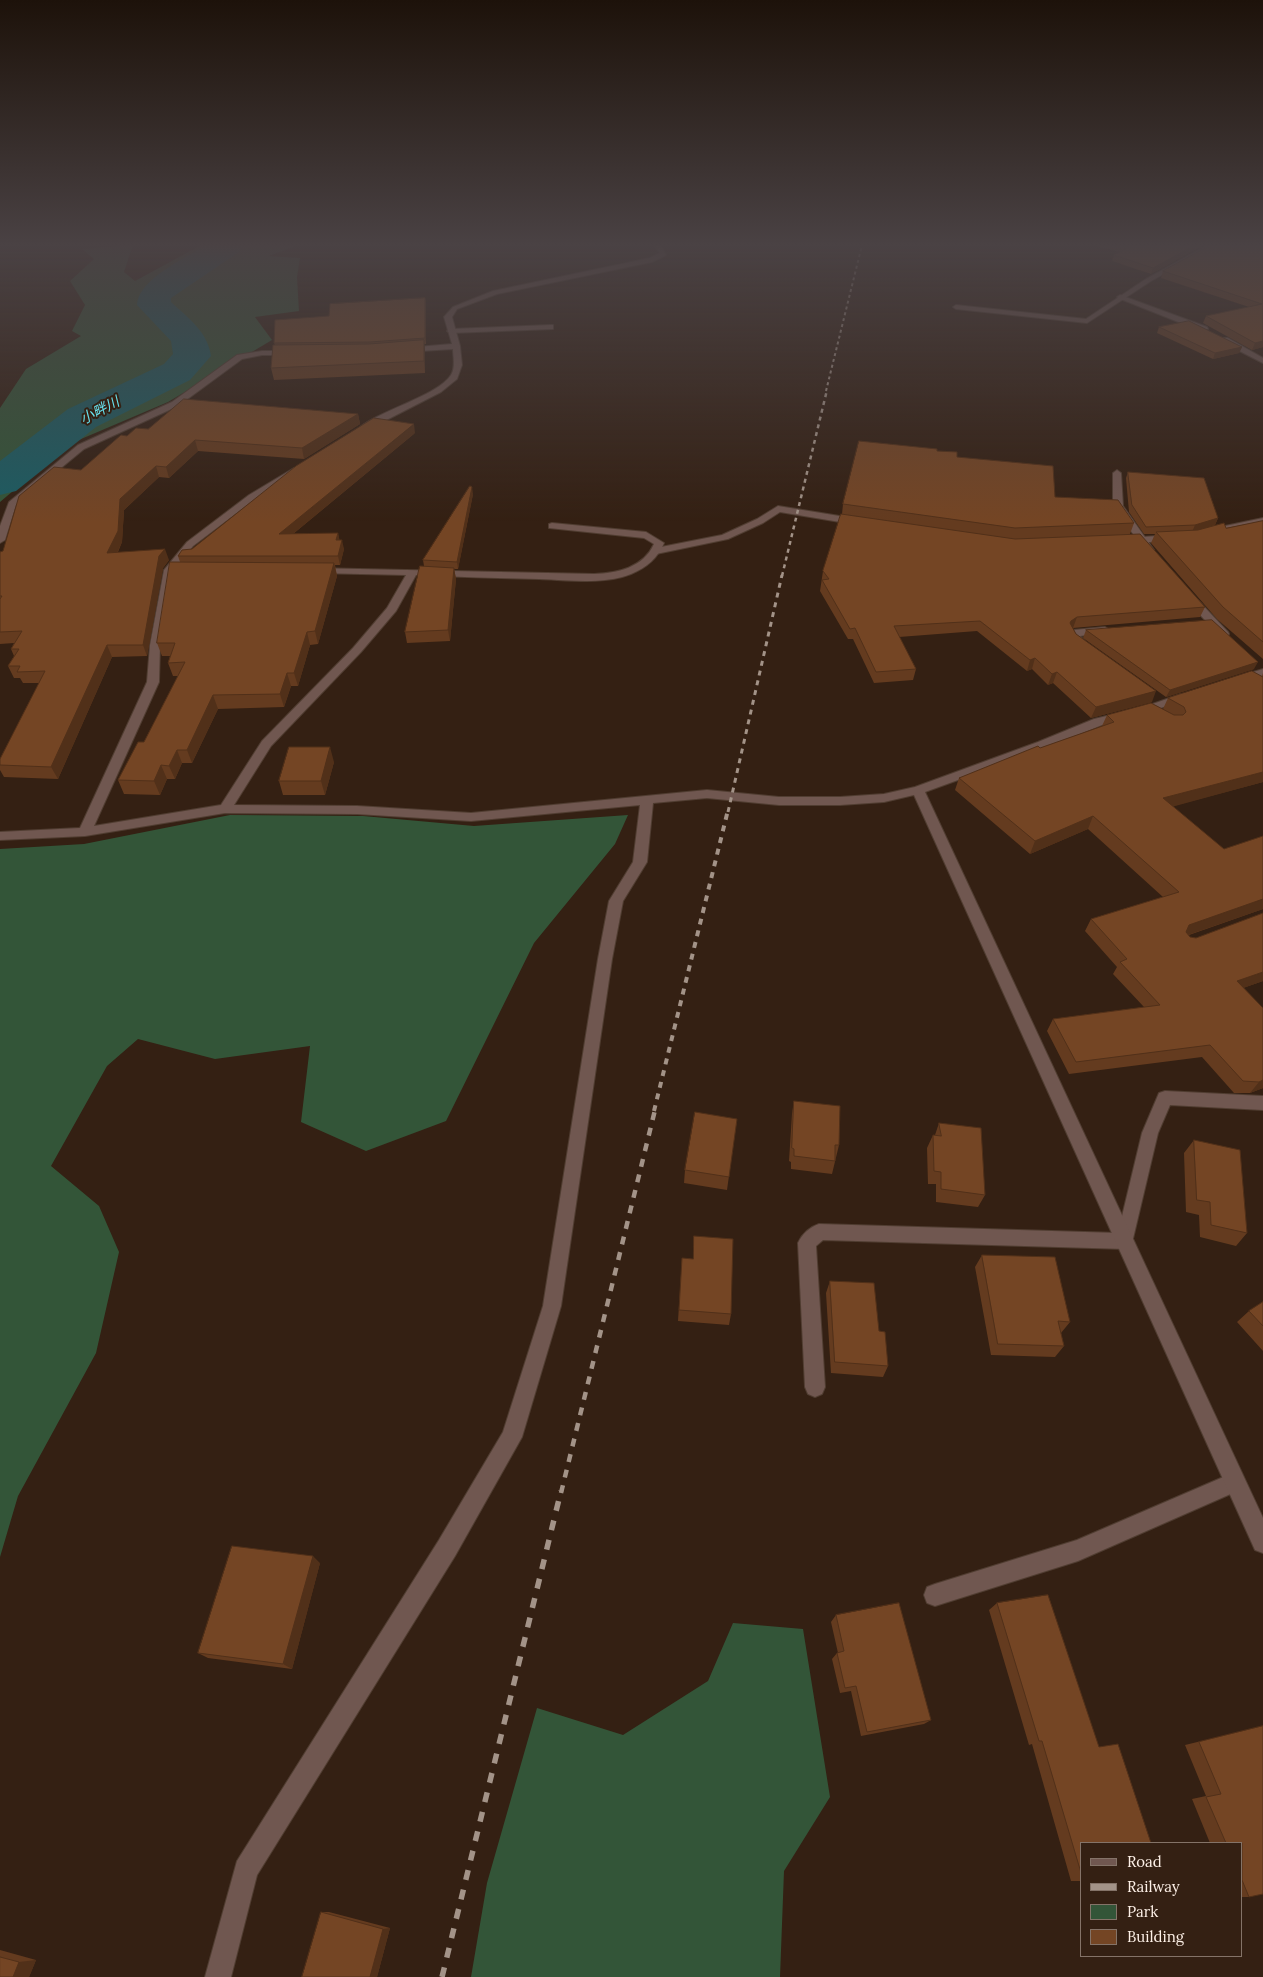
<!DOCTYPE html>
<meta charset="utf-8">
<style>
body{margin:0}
#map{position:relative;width:1263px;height:1977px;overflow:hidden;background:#342013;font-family:Lora,serif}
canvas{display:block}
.legend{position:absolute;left:1080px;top:1842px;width:162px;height:115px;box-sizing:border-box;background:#342013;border:1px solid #847368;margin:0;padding:6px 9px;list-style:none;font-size:15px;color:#fdf0e7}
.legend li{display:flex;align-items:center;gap:10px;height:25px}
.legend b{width:25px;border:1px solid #847368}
</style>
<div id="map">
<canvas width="1263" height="1977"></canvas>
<ul class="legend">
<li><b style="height:6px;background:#705750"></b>Road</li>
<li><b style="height:6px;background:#a39388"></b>Railway</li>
<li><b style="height:14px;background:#335538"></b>Park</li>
<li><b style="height:14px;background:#744524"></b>Building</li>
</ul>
</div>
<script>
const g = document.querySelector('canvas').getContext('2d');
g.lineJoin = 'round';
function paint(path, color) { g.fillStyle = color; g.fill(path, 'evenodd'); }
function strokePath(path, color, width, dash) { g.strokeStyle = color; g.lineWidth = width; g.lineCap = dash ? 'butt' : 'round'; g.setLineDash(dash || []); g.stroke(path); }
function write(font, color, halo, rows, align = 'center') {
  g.font = font + ' Lora,"Noto Sans JP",serif'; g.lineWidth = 4; g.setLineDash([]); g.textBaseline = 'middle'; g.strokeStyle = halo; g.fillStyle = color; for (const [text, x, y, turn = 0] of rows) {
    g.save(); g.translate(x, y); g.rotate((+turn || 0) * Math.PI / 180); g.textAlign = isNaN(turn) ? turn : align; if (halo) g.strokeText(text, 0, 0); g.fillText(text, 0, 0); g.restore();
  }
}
const green = new Path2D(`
 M133,245L124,272L135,281L201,245H298L269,256L300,258L297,277L299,311L255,317L272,340L168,402L67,445L0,502V408L26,369L81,336L72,331L85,305L70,281L94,259L82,249Z
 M230,815L363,816L474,826L628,815L615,844L534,943L446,1121L366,1151L301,1122L310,1046L215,1059L138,1039L107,1066L51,1166L99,1206L119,1252L96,1353L18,1496L0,1557V849L84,844Z
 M733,1623L803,1629L830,1797L784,1871L780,1977H471L487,1883L537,1708L623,1735L708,1681Z`);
const river = new Path2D(`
 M206,245H243L239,252L171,298V302C188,318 208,332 211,356L190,380L96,427L16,491L0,495V461L68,409L164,364L173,354L171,341L137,305C138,279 186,258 206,245Z`);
const lane = new Path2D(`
 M1120,295L1207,327L1208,329L1201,331L1118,298L1117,297Z
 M550,325H553V329L451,333L447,331L451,329Z
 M1222,338H1228L1263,358V363L1222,342Z
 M778,506L858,519L863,522L858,525L780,512L763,523L728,539L656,554L651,551L656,548L722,535L757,519Z
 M1263,518V524L1206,536L1201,533L1206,530Z
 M1173,535L1176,536V540L1126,544L1121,541L1126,538Z
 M1165,1091L1263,1096V1110L1170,1105L1158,1133L1131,1247L1125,1249L823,1240L816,1246L825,1387L822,1394L815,1397L808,1394L805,1387L798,1243C802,1234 810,1227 819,1224L1118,1233L1142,1133L1159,1093Z
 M1235,1472L1242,1475L1245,1482L1242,1489L1078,1561L935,1606L927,1603L924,1595L927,1587L935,1584L1077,1540Z`);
const street = new Path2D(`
 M654,245H660L666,255L652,262L497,294L457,309L452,317L460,346L462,365L457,379L441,392L365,431L358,429C377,411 438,396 451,375C456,367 453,357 453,349L405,352L401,350L405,348L452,344L444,317L453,307L493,291L650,258L660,253Z
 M1208,245H1216L1151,281L1087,323L956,309L953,307L956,305L1086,319L1146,279Z
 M262,351H292L296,353L292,355H262L242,359L178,406L84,449L16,505L5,540L0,543V526L9,502L78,445L172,402L237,355Z
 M294,468L298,471L297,473L255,499L193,546L174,570L160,645L159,682L94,826L221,805L262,741L353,648L387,608L406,575L316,573L312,572V568L594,574C617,573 643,568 654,544L644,538L549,528V524L552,523L646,532L664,543C658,558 646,568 631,574C603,585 569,580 539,579C498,578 457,577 416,575L396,611L361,652L271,746L234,805L357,806L471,813L707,790L779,797H840L884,794L915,787L1038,742L1094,719L1144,707L1181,694H1189L1191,696L1189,698L1152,711L1102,725L1046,748L925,792L1263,1518V1553L1255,1550L914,795L884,802L840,805H779L707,798L653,803L647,862L623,901L612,959L561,1306L522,1437L455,1556L257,1875L231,1977H205L237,1861L439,1540L503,1432L543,1306L598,959L609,901L633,862L640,805L471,821L357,814L225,813L85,836L0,840V832L80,828L147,682L150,645L164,570L187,542L249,495Z
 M1117,470L1121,473L1123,506L1154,550L1152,552H1146L1113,506V473Z
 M1190,595L1194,596L1228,632L1229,634L1228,636H1220L1186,600L1185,598L1186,596Z
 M1105,627L1110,630L1109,632L1080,636L1089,646L1084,649L1073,643L1068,633L1073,630Z
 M1263,669V676L1238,683L1232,680L1234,678Z`);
const railFar5 = new Path2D(`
 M826,391L862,245`);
const railFar4 = new Path2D(`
 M782,576L827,390`);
const railFar3 = new Path2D(`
 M728,812L782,575`);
const railFar2 = new Path2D(`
 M654,1111L728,810`);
const railFar1 = new Path2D(`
 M561,1493L655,1110`);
const rail = new Path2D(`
 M442,1977L561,1491`);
const wall = new Path2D(`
 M1092,245H1204L1151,274L1112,261L1114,255L1120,252Z
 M1263,245V347L1252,350L1203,323L1206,316L1249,307L1161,278L1163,271Z
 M425,298L426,304V344H424L425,352V373L274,380L271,368L275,345L274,343L329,316Z
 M1159,327L1242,347L1239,353L1213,359L1157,333Z
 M358,414L360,424L304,459L198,451L169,478L159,477L124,510L122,542L118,552L169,560L163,568L147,656L112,657L58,779L4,777L0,770V759L39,683H23L20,678H14L8,666L14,656L11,649L14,643L0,644V552L3,551L81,470L127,436L148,429Z
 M415,433L293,534L338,533L339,540L344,549L340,565H335L337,576L318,644L310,645L298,686H291L284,707L218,709L192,763H182L175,779H167L160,795L124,794L118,780L144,742L178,676H173L168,663L170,656H162L157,643L180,562L178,556Z
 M937,451L957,457L1055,497L1134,523L1130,534L1205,607L1200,617L1073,628L1076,634L1152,702L1091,718L1053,683L1048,685L1032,669L1027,671L977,631L899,637L916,669L913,680L874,683L853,639H848L820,591L823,571L842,514L843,504Z
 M1128,472L1218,518L1215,525L1226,528L1263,521V659L1217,619L1151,543L1155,534H1144L1129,512L1126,478Z
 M473,494L458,569H454L456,579L450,641L407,643L405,632L424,566L423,560Z
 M1086,630L1254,669L1166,697L1083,638Z
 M1263,673V782L1173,806L1263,909L1189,935L1190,937L1196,938L1263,913V981L1243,988L1263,1008V1088L1250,1093H1234L1202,1057L1069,1074L1047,1031L1053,1019L1144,1007L1113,974L1117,967L1085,931L1091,919L1163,897L1088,829L1030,854L955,790L959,778L1102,726L1107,715L1163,709L1168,698L1262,676Z
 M334,762L325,795H283L279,781Z
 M794,1101L839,1145L832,1174L791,1169V1162L789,1161L792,1114Z
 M737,1119L727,1190L684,1183L685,1170Z
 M939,1123L985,1195L978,1207L936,1202V1184H928L927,1148L933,1135H935Z
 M1194,1140L1247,1233L1236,1246L1200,1237L1199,1215L1186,1212L1184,1153Z
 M982,1255L1070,1322L1061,1333L1064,1346L1055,1357L991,1355L975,1267Z
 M682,1258L692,1259L731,1314L729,1325L678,1321Z
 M830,1281L888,1366L883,1377L831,1373L826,1293Z
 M1263,1302V1351L1237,1322L1249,1311Z
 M320,1563L292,1669L208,1658L198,1653Z
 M997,1603L1082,1843V1881H1071L1032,1744L1029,1745L989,1610Z
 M836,1615L931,1720L924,1724L861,1736L851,1691L840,1693L832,1659L837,1653H838L831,1622Z
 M1263,1726L1249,1897H1242V1843H1210L1192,1799L1206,1796L1185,1745Z
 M321,1912H329L390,1928L377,1977Z
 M0,1950L36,1960L29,1977H0Z`);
const shadedWall = new Path2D(`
 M1195,245H1204L1151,274L1153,268Z
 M425,298L426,304V344L425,338Z
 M424,340L425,352V373L424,361Z
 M1263,341V347L1252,350L1255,343Z
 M1242,347L1239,353L1213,359L1215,353Z
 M358,414L360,424L304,459L302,448Z
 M414,424L415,433L282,543L279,534Z
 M195,440L198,451L169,478L166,467Z
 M156,466L159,477L124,510L122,542L112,564L107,553L120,499Z
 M472,487L473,494L458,569L457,562Z
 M1218,518L1215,525L1192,532L1195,525Z
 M338,533L340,542L336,540Z
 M342,540L344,549L340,565L338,556Z
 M165,549L169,560L163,568L147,656L143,645L159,556Z
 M334,563L337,576L318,644L315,631Z
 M454,568L456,579L450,641L448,630Z
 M1077,617L1073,628L1067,631L1071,621Z
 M307,632L310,645L298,686L294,673Z
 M107,645L112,657L58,779L51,767Z
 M1035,658L1032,669L1027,671L1030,660Z
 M1258,662L1254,669L1166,697L1170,690Z
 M1057,672L1053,683L1048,685L1052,674Z
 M287,673L291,686L284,707L280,694Z
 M1156,691L1152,702L1091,718L1096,707Z
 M213,695L218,709L192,763L187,750Z
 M330,747L334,762L325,795L321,781Z
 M177,750L182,763L175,779L169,766Z
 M161,765L167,779L160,795L154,781Z
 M1263,772V782L1157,811L1163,798Z
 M1093,816L1088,829L1030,854L1035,841Z
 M1263,899V909L1182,937L1189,925Z
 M1263,972V981L1229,993L1237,981Z
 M1263,1080V1088L1250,1093L1259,1082Z
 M313,1556L320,1563L292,1669L283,1664Z
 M390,1928L377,1977H370L383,1929Z
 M36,1960L29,1977H13L19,1962Z`);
const building = new Path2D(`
 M1120,245H1195L1153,268L1114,255L1129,247Z
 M1211,245H1263V341L1255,343L1206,316L1262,304L1163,271Z
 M425,298V338L370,342L274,343L275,320L329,316L330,304Z
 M1189,321L1242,347L1215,353L1159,327Z
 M424,340V361L271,368L273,345L369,344Z
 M184,399L358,414L302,448L195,440L166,467L156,466L120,499L118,531L107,553L165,549L159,556L143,645H107L51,767L0,765V759L45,671L17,672L20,666H8L19,649H11L22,631L0,632V599L2,596H0V552L3,551L19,496L54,467L81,470L121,435L127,436L136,428L148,429Z
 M374,418L414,424L279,534L338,533L336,540H342L338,556H178L182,550L192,549L296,466Z
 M859,441L937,449V451L957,452V457L1053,466L1055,497L1118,500L1134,523L1015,528L843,504Z
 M1128,472L1204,478L1218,518L1195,525L1146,527L1132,505Z
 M470,486L472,487L457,562L423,560Z
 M841,514L1015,539L1140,534L1205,607L1077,617L1071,621L1070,623L1076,634L1156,691L1096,707L1057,672L1052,674L1035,658L1030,660L980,621L894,626L916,669L876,672L855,628L850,629L822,580L829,579L823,571Z
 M1263,521V642L1223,607L1156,532L1198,530L1224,523L1226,528Z
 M170,562L334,563L315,631L307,632L294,673H287L280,694L213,695L187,750H177L169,766L161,765L154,781L118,780L138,742H144L185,662L168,663L175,643H157Z
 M420,566L454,568L448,630L405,632Z
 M1212,620L1258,662L1170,690L1086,630Z
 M1252,671L1263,677V772L1163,798L1224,849L1263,836V899L1189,925L1186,932L1190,937L1196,938L1263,913V972L1237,981L1263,1008V1080L1259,1082L1243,1081L1210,1045L1076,1062L1053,1019L1160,1005L1120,962L1127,959L1091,919L1179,892L1093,816L1035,841L959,778L1038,746L1040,748L1114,722L1107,715L1151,703L1174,715H1183L1186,712L1184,707L1168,698Z
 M289,747H330L321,781H279Z
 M794,1101L840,1106L839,1145H835V1161L794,1156V1149L792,1148Z
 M695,1112L737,1119L729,1177L685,1170Z
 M939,1123L981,1128L985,1195L941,1189V1172L934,1171L933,1135L941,1136Z
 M1194,1140L1240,1150L1247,1233L1211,1225L1210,1202L1197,1200Z
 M694,1236L733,1239L731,1314L679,1310L682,1258L693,1259Z
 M982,1255L1055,1257L1070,1322L1058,1321L1064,1346L998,1344Z
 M830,1281L874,1283L879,1331L885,1332L888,1366L835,1362Z
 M1263,1302V1326L1249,1311Z
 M232,1546L313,1556L283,1664L198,1653Z
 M1048,1595L1099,1747L1118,1744L1151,1843H1082V1876L1042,1741H1039L997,1603Z
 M899,1603L931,1720L867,1732L856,1686L845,1688L837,1653L844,1651L836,1615Z
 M1263,1726V1894L1249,1897L1242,1880V1843H1226L1206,1797L1221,1794L1199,1742Z
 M321,1912L383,1929L370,1977H302Z
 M0,1957L19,1962L13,1977H0Z`);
const farWaternames = [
 ["小畔川",100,411,-28]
];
paint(green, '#335538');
paint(river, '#1c5c62');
strokePath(lane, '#503d31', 2);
strokePath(street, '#503d31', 2);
paint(lane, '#705750');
paint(street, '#705750');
strokePath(railFar5, '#a39388', 2, [3, 3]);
strokePath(railFar4, '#a39388', 2.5, [4, 4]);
strokePath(railFar3, '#a39388', 3, [5, 5]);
strokePath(railFar2, '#a39388', 4, [6, 6]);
strokePath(railFar1, '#a39388', 4.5, [8, 8]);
strokePath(rail, '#a39388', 5.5, [10, 10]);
paint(wall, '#643b1f');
paint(shadedWall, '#513019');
paint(building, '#744524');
strokePath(building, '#513019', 1);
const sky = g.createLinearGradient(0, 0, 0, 522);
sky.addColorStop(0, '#1d120a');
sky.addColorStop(0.47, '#4a4244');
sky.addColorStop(1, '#4a424400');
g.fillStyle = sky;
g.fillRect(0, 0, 1263, 522);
write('italic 14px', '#68e2ee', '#342013', farWaternames);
</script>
